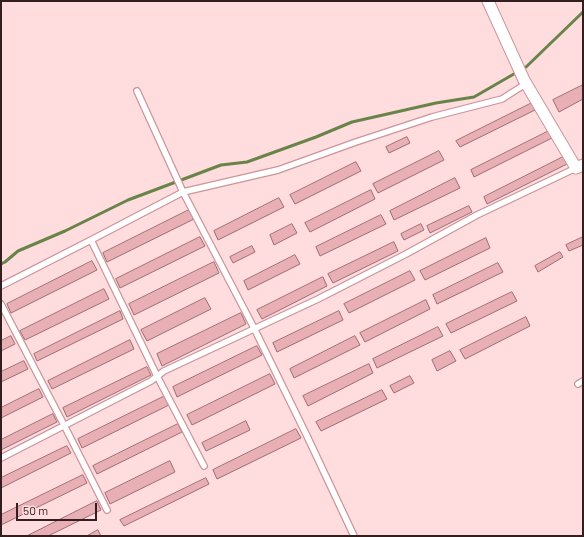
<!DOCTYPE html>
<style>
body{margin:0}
#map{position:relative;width:584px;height:537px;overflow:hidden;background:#ffdcde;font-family:Barlow,sans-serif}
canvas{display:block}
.frame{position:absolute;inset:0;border:2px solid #331e20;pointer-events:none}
.scale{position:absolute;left:16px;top:503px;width:81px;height:18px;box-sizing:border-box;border:2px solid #331e20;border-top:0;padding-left:5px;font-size:12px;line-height:14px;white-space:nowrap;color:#331e20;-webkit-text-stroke:3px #ffdcde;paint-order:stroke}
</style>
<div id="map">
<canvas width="584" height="537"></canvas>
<div class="frame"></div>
<div class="scale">50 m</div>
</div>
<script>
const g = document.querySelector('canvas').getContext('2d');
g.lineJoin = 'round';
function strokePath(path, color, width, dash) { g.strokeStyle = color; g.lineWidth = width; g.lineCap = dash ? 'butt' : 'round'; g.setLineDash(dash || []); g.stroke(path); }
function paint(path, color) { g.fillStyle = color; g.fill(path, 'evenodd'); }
const stream = new Path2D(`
 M1,264L5,262L18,251L65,231L128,200L221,165L247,162L316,137L352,122L436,103L474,97L526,67L583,12`);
const building = new Path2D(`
 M583,85V99L559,112L553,100Z
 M536,101L539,108L460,147L456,141Z
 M551,130L554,137L474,177L471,170Z
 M407,137L410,143L389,153L386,147Z
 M439,151L444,160L378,193L373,184Z
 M565,156L569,163L487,204L484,197Z
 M356,162L361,171L295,204L290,195Z
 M455,178L460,188L394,220L390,211Z
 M371,190L375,199L310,232L305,223Z
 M279,198L284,207L218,240L214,231Z
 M469,206L472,212L430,233L427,226Z
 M189,210L194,219L107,262L103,253Z
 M381,215L386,224L320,256L316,247Z
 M292,224L297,233L274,245L270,235Z
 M421,224L424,230L404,240L401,234Z
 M200,237L205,246L120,288L116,279Z
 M583,237V245L569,251L566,245Z
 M486,238L490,248L425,280L420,271Z
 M394,242L398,251L333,283L328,274Z
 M252,246L255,252L233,263L230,257Z
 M560,252L563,257L538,272L535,266Z
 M295,255L300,264L248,290L244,281Z
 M92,261L97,270L11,313L7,304Z
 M214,262L219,273L134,315L129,304Z
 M498,263L503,272L437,304L433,295Z
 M410,271L415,280L349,313L344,304Z
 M323,277L327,286L262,319L257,310Z
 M104,289L109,299L25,340L20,331Z
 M512,292L517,301L451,333L446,324Z
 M205,298L211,309L147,341L141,330Z
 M426,300L430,309L365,342L360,333Z
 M120,311L123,319L37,361L34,354Z
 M339,311L343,320L277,352L273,343Z
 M241,313L246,324L162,366L157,354Z
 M526,317L530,326L465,359L460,350Z
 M438,327L443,336L377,368L373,359Z
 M11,336L15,344L1,351V341Z
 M355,336L360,345L294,378L290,369Z
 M130,340L134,349L52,389L48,381Z
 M257,346L262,355L177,397L173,387Z
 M450,351L456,361L437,371L432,360Z
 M24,361L28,369L1,382V372Z
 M369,364L373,373L308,406L303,396Z
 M147,367L151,375L67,417L63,408Z
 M270,374L275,384L192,425L187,415Z
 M410,376L414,383L394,393L390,386Z
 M39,389L43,397L1,418V408Z
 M382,390L387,399L321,431L316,422Z
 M165,396L169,405L82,448L78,439Z
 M53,414L57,422L1,450V440Z
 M246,421L250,430L206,451L202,443Z
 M178,424L182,432L97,474L93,466Z
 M296,429L301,438L217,479L213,470Z
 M67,446L71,453L1,488V478Z
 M170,461L175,472L110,504L105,493Z
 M83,475L87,483L1,525V515Z
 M206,478L209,484L124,526L120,520Z
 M97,501L101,510L48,536H27Z
 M98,530L101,536H87Z`);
const service = new Path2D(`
 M91,240L183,192L137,91
 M1,286L91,240L157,376L204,466
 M1,304L64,425L107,510
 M578,384L583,381
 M1,458L151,381L164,371L318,299L406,254L477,215L576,168
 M354,536L307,436L254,328L183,192L278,170L356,142L432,117L502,99L527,83`);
const minor = new Path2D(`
 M488,1L524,80L576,168L583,165`);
strokePath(stream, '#688448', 3);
paint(building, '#e8b0b5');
strokePath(building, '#9f6c71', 1);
strokePath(service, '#cb959a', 8);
strokePath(minor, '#cb959a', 13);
strokePath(service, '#fff', 5.5);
strokePath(minor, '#fff', 11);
</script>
